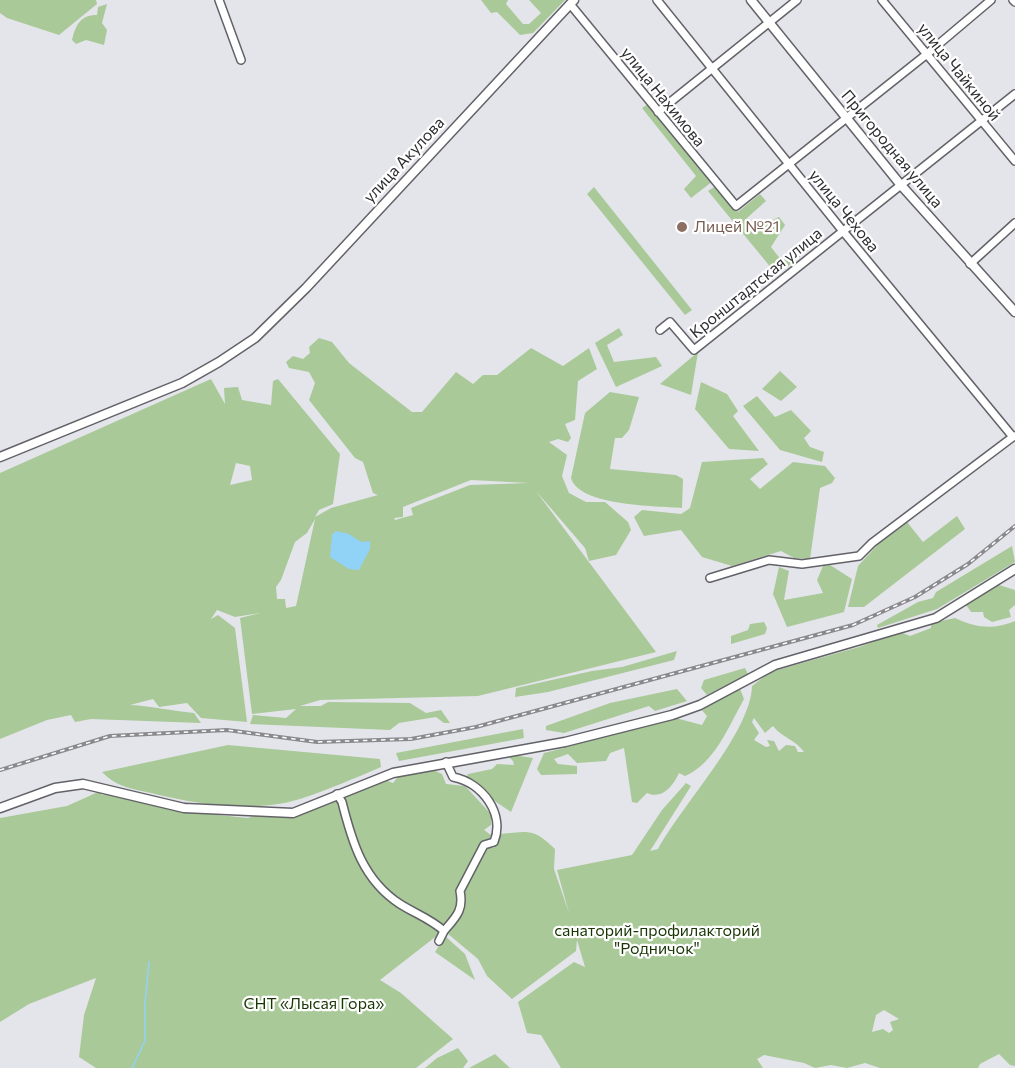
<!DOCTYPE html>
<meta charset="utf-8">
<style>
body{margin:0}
canvas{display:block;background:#e4e4eb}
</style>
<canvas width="1015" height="1068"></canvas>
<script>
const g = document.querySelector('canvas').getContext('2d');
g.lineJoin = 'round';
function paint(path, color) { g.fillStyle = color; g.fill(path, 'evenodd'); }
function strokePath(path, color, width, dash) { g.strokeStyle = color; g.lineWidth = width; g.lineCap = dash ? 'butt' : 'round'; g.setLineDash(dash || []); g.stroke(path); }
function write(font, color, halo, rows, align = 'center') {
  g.font = font + ' Commissioner,sans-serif'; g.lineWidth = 4.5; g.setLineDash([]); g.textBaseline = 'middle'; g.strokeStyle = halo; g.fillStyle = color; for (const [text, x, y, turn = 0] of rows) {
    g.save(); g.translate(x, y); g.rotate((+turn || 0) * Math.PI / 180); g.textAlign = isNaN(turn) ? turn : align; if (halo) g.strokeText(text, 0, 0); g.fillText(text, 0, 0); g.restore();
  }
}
const green = new Path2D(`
 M0,0H96L97,4L59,35L7,18L0,13Z
 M481,0H508L506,4L523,24H529L541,13L529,0H565L533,33L520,35L497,12L491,13Z
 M107,4L102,23L107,30L104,45L86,40L76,44L72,40C76,25 80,15 97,15L98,7Z
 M648,104L713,181L691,198L684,189L696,176L642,108Z
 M716,186L738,212L760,194L766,201L747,218L756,228L779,217L785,225L771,247L782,261L814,239L818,242L777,275L708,191Z
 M594,187L692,310L685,315L587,194Z
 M619,328L623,335L607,345L614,362L656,357L662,366L616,387L595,343Z
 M319,338L332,342L349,363L412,412H422L456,372L473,384L483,375H497L531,348L563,366L589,348L597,369L578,381L575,420L565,424L571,438L568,442L558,439L549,442L567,455L562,476L569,493L586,502H605L628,522L631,530L616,555L589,561L585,548L536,491L656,652L478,696L320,700L300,706H321L328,702L410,703L426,713L441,710L450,723H444L436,717L399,723L390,730L250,724L253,715L286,718L296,709L252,714L240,618L260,613L235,617L217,610L211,619L218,615L235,628L247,722L201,718L187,703L159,707L153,699L130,705C153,706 171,711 194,713L201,723L91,719L75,722L71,715L47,720L0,739V473L211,379L225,404L224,388L238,387L242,400L271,405L273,381L278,379L340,454L333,504L319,510L315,517L331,508L378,495L373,493L363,462L355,458L309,400L315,383L309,372L289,368L286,362L293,356L303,359L310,353L309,347ZM236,463L250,466L252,480L230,485ZM471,480L529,483L470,485L411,508L413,515L395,520L394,518L403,517V507ZM315,519L296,606L286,608L285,599H277L276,587L281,580L295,542L307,533Z
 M698,352L691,395L660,384Z
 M780,371L797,387L781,401L762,389Z
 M701,382L727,394L738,411L733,416L759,451L729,449L695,409Z
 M610,392L639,397L629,430L622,438H615L610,469L676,475L683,479L682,508C656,506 579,506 571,478L585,413Z
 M757,396L775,417L791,410L811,431L804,438L810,447L824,452L822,462L780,450L743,406Z
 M763,458L768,464L750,479L760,489L793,462L825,466L835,478L832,483L820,488L810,559L794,558L781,551L732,566L702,557L681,530L644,536L634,517L642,510L681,514L690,508L702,462Z
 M957,516L965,529L864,607H848L858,566L884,538L907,522L923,542Z
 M1012,546L1015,562L937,609L878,628L877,625L918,602L933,598L936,592Z
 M830,565L852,579L844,612L787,627L773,594L779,567L789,571L784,600L823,593L817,580L823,566Z
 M999,585L1015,590V605L1009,610L1011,617L992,622L984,617L983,612H971L966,605Z
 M955,618C976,628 994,630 1015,621V1066L1010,1065L999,1054L980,1064L978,1068H880L865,1063L847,1068L831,1065L815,1068L804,1063L764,1055L757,1059L763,1068H561L541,1035L527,1033L518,1002L574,962L585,967L577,940L576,951L512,999L487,976L478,959L435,923L397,901L375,880L357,854L341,794L382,779L393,783L402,772L431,769L442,774L446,784L465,786L491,814V825L484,830L491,835L488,847L494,848L499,834C529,832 532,827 555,849L554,869L569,913L557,870L632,855L662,810L686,783L691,786L650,851L658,849C682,805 751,732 752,686L770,672L859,647L900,632L910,636L931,628V623ZM754,718L765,733L773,726C782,738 795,739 804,752H798L795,746L786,745L779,751L774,741L767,740L770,746L766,747L754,740L759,733L752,722ZM884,1010L899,1019L890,1022L893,1030L889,1033L883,1029L872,1032L876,1015Z
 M764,622L767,628L765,634L731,644V636L748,630L750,624Z
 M677,651L674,660L548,692L515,697L516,688L592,671L622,667Z
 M745,668L748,674L707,695L701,688L704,680Z
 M739,686L744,699C729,726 714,764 685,776L679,773C673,786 662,800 647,793L637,803L632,802L624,748L610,753L606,761L577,763L568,754L554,759L558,764L577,766V774L541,775L537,769L544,753L564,748L569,742L668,716L702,725L707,716L700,708Z
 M677,689L687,701L655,711L649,706L564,733L546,730V726L610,703Z
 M523,729L524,738L399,761L396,753Z
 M228,745L380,759L381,767C355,778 328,790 300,799C254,813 201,805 155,794C135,789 117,788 102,772Z
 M506,754L533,758L511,812L465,781L468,774L492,769L497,764L514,765L513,761Z
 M98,792L103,795L108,792L153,805L197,813L248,818L259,814L296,817L305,807L336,795C344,809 344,825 349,840C364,883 400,902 436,926L439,934L380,980L401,993L453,1039L416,1068H96L79,1057L84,1015L96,978L29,1004L0,1022V818L67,806Z
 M445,936L465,954L475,980L435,952Z
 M458,1048L468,1061L463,1068H425L437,1058Z
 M495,1054L510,1068H469Z`);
const water = new Path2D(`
 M336,531L349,534L361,542L370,541V549L359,570L349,569L330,557L332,535Z`);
const stream = new Path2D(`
 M132,1068L145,1041V1004L149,962`);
const minor = new Path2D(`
 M219,0L241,60
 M657,0L842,230L1013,437
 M882,0L1015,161
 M1013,0L1015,2
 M570,4L736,206L927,54L991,0
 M658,112L797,0
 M970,264L1015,223
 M660,330L670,322L694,350L1015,94
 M710,578L769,560L802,564L859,556L872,543L1014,436
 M337,794L342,802C352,842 363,880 400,904C414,913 431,919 444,931L439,941
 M444,931C456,917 464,910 460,891L484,845L494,842C505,814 483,783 453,777L446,762`);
const major = new Path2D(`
 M751,0L900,184L1015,312
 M0,457L182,383L219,362L255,338L306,288L574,0
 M0,808L55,788L83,784L184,808L293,813L393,773L565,742L672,715L700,705L775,665L936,618L1015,569`);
const rail = new Path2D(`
 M0,770L110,736L227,730L317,742L411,739L476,727L853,625L915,597L968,564L1015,526`);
const markers = [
 [682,227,6,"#8d6e63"]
];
const streetNames = [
 ["улица Чайкиной",959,72,51],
 ["улица Нахимова",663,97,51],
 ["Пригородная улица",892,149,50],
 ["улица Акулова",404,160,-47],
 ["улица Чехова",844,211,51],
 ["Кронштадтская улица",756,283,-39]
];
const educationNames = [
 ["Лицей №21",694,227]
];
const parkNames = [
 ["санаторий-профилакторий",657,931],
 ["\"Родничок\"",657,949],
 ["СНТ «Лысая Гора»",314,1004]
];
paint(green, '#a9ca98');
paint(water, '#91d2f7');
strokePath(stream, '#91d2f7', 1.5);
strokePath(minor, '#626268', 10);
strokePath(major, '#626268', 11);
strokePath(minor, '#fff', 7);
strokePath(major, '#fff', 8);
strokePath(rail, '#89898e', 4);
strokePath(rail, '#fff', 1.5, [4.5]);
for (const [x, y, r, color] of markers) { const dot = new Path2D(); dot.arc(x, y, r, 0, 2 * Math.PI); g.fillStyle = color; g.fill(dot); strokePath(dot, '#fff', 2); }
write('16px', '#2e2e31', '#fff', streetNames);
write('16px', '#785e54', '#fff', educationNames, 'left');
write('16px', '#1a3505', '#fff', parkNames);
</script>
